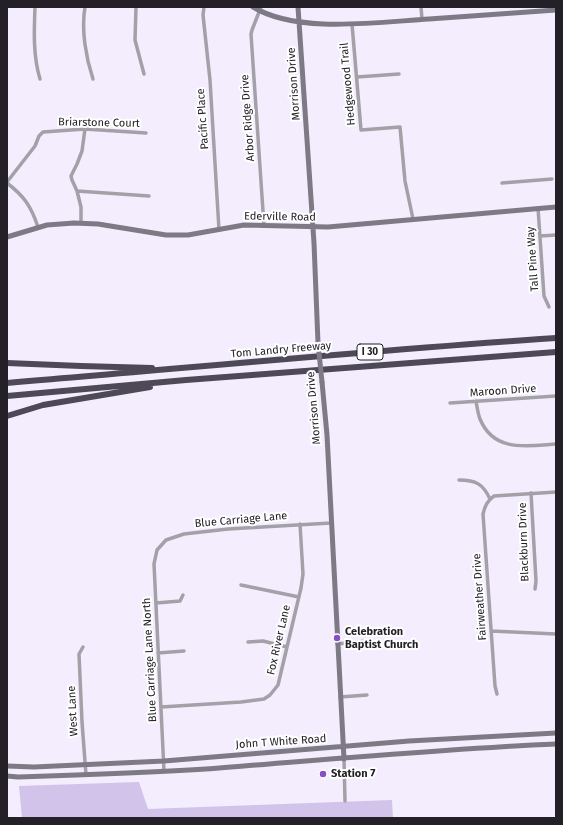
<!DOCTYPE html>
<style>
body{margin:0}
#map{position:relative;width:563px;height:825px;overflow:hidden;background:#f3edfe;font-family:"Fira Sans",sans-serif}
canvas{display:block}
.frame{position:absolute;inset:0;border:8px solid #232127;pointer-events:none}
</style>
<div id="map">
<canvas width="563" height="825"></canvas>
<div class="frame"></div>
</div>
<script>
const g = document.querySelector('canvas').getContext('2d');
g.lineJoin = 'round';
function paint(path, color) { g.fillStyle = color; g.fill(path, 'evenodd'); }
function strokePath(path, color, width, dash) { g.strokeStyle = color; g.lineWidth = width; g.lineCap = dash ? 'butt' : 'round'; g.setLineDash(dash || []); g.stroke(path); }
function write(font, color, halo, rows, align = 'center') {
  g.font = font + ' "Fira Sans",sans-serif'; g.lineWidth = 4; g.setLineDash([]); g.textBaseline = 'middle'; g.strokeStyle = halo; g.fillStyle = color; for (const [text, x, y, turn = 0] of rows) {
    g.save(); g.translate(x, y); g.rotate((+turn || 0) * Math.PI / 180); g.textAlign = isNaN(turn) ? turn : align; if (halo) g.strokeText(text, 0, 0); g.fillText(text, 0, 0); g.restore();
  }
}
const green = new Path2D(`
 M139,782L148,809L392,800L393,818H22L19,786Z`);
const street = new Path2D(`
 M35,7C34,31 33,56 40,79
 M85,7C81,30 86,58 93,79
 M136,7L135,40L144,74
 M204,7L203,15L210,80L219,230
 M261,7L252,30L251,34L264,226
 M421,7L422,19
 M352,24L361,130L400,127L405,181L413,219
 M357,77L399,74
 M7,182L35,146L39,136L43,132L85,129L146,133
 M7,183C24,196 31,206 38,227
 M502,183L552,179
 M77,191L149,196
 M538,208L544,296L549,307
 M81,223V207L77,191L72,180L71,176L77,164L82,151L85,129
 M540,236L556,235
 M476,401C477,407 478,414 480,419C494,453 528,446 556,444
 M450,403L556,396
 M459,480C476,480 483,484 490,499
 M531,493L536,581L535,589
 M241,585L299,597
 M156,603L180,601L183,595
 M491,631L556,634
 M248,642L263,641L287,647
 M337,644L367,641
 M83,647L79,654L82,722L86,775
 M158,653L184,651
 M497,694L495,686L483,514C485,506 487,501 494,496L556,492
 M340,697L367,695
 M161,707L241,702L264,699L270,695L278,685L301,588L303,574L300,524
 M344,759L345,801
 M164,771L154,564L157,550L166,540L184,534L228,529L331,523`);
const secondary = new Path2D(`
 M253,7C297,34 378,22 429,19C471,16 514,13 556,10
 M298,7L314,243L318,343
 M7,237L47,225L74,223L98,224L166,235H188L244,225L328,227L556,207
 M322,382L327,435L344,759
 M7,766L34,767L164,761L409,741L556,733
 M7,776L18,777C81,775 143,773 206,769C322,760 439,749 556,744`);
const highway = new Path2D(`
 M7,363L81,366L152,368
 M7,383C190,368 373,350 556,338
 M7,396L186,380L556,352
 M7,416L43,405L150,387`);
const secondaryBridge = new Path2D(`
 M318,343L322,382`);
const markers = [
 [337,638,4,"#864fc6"],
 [323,774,4,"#864fc6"]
];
const shields = [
 [370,352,26]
];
const shieldNames = [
 ["I 30",370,352]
];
const streetNames = [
 ["Morrison Drive",294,84,-94],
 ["Hedgewood Trail",348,84,-95],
 ["Arbor Ridge Drive",248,118,-94],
 ["Pacific Place",203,119,-94],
 ["Briarstone Court",99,123,1],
 ["Ederville Road",280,217,1],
 ["Tall Pine Way",533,259,-94],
 ["Tom Landry Freeway",281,350,-5],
 ["Maroon Drive",503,391,-4],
 ["Morrison Drive",314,408,-95],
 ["Blue Carriage Lane",241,520,-5],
 ["Blackburn Drive",524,542,-92],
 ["Fairweather Drive",480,597,-94],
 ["Fox River Lane",279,640,-77],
 ["Blue Carriage Lane North",150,660,-93],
 ["West Lane",73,711,-93],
 ["John T White Road",281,742,-4]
];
const poiNames = [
 ["Celebration",345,632],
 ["Baptist Church",345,645],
 ["Station 7",331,774]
];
paint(green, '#d1c3e9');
strokePath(street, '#a3a0a8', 3.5);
strokePath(secondary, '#7e7a85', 5);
strokePath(highway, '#4e4957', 6);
strokePath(secondaryBridge, '#7e7a85', 5);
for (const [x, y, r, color] of markers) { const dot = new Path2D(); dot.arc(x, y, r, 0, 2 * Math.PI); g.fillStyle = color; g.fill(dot); strokePath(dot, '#fff', 1.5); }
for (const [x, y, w] of shields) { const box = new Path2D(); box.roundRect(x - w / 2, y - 8, w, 16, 3); g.fillStyle = '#fff'; g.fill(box); strokePath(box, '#232127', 1); }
write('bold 10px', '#232127', null, shieldNames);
write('11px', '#232127', '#fff', streetNames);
write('bold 11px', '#232127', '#fff', poiNames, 'left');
</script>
